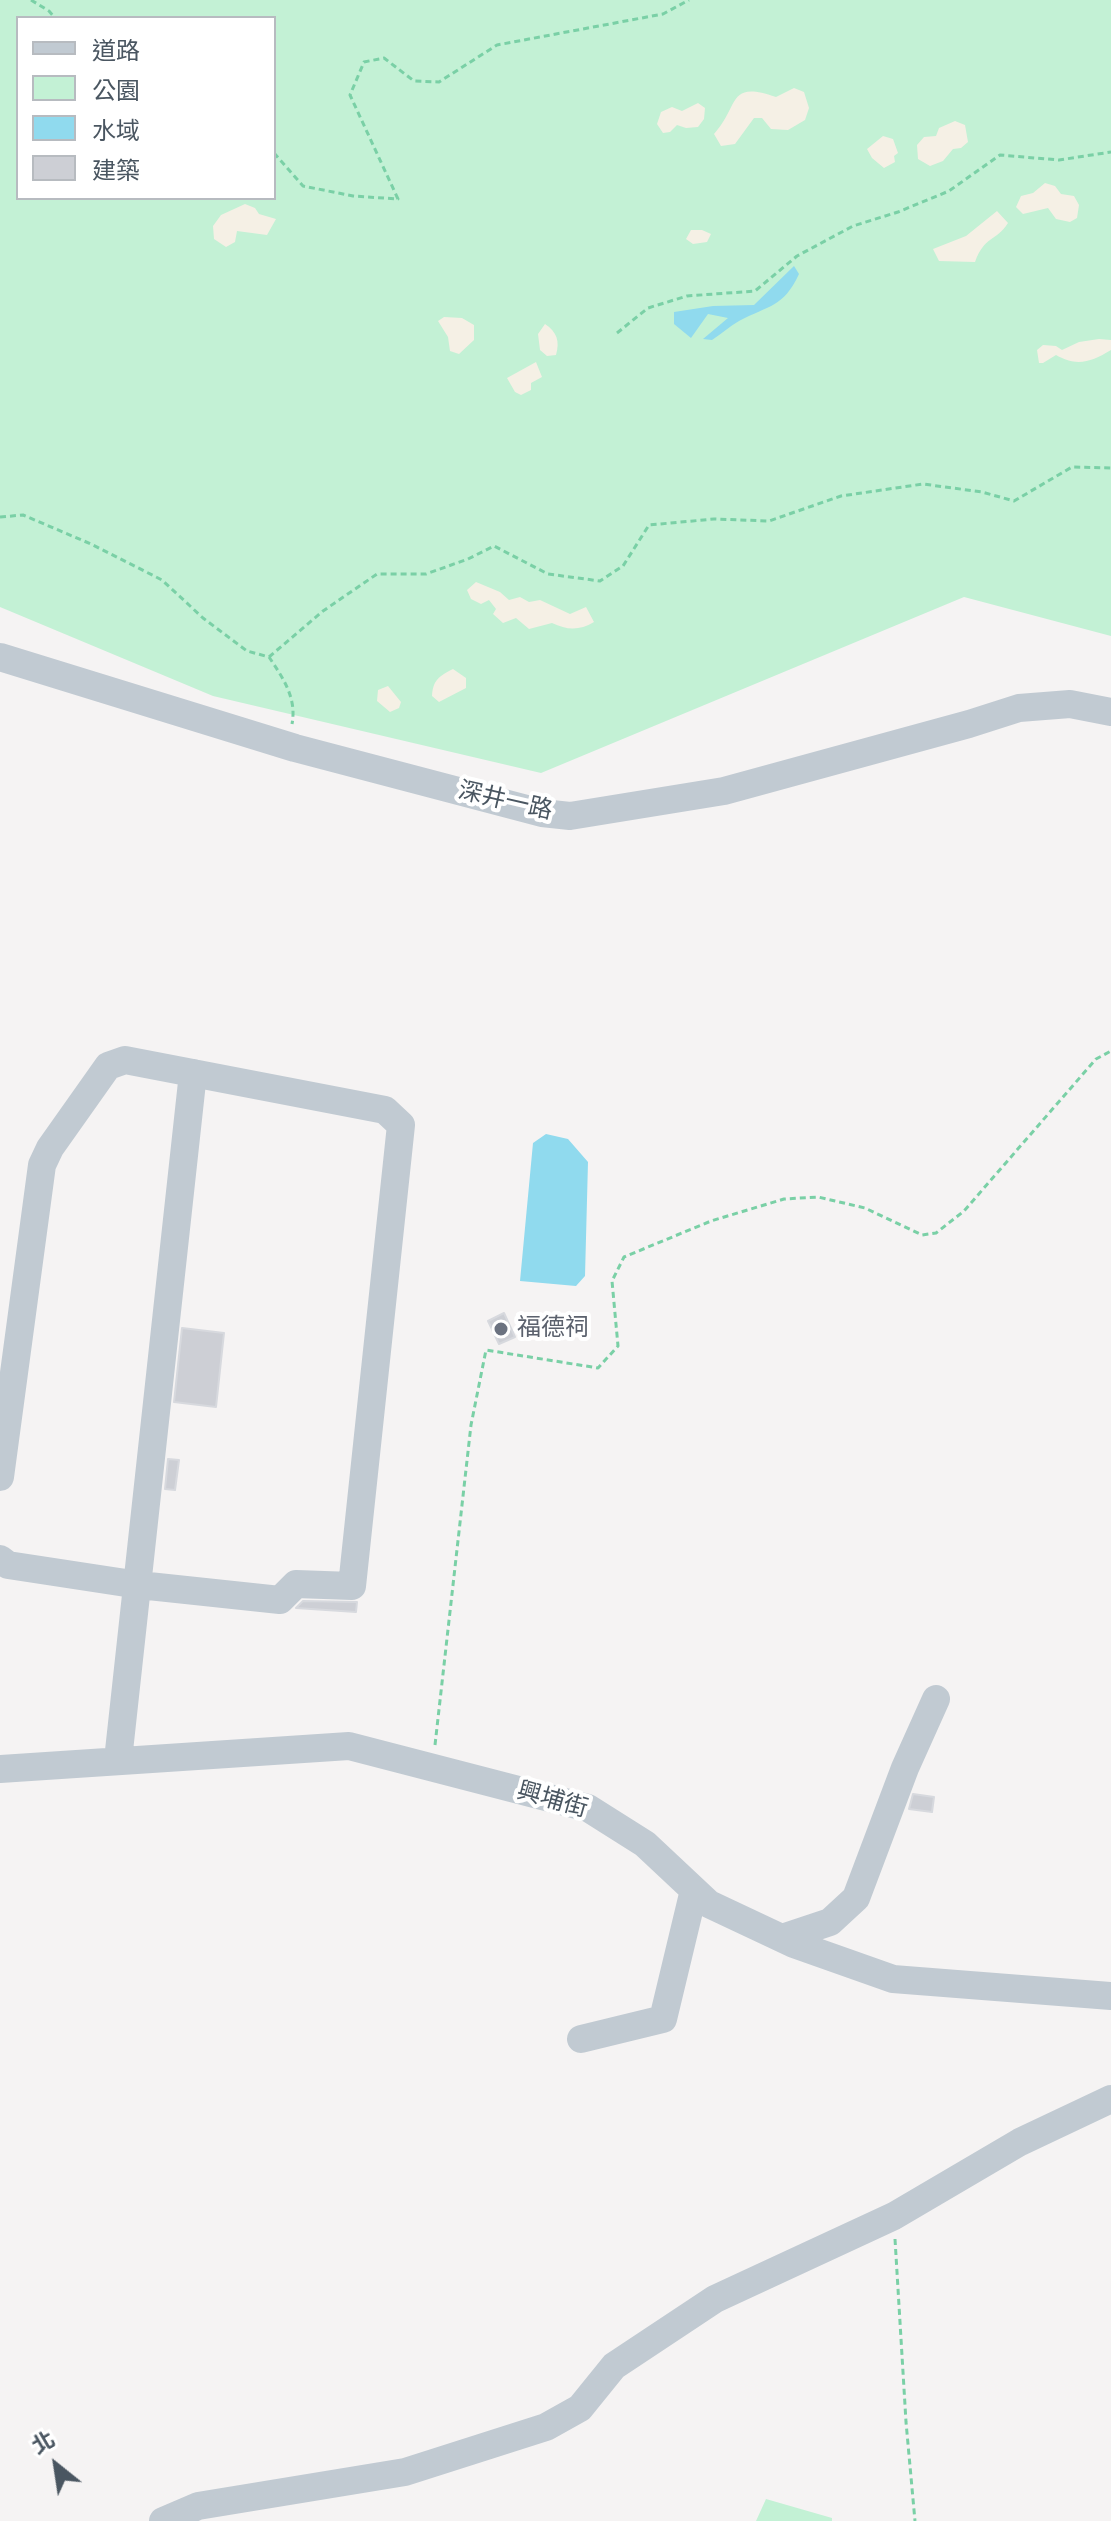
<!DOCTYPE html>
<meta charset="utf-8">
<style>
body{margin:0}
#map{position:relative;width:1111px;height:2521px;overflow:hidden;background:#f5f3f3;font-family:"Sofia Sans Condensed","Noto Sans TC",sans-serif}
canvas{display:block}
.legend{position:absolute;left:16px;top:16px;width:260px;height:184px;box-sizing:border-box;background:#fff;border:2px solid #b7bbc0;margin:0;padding:10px 14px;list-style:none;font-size:24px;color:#4a5661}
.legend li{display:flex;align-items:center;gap:16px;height:40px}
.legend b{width:40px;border:2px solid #b7bbc0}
.north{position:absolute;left:16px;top:2425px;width:80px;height:80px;-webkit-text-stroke:6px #fff;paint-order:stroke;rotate:330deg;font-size:22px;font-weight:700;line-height:32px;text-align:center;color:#4a5661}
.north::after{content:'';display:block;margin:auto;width:28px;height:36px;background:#4a5661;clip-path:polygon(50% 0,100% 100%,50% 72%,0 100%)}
</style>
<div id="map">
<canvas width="1111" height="2521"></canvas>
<ul class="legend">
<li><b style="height:10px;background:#c1cad2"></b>道路</li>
<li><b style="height:22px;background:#c3f1d5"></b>公園</li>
<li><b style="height:22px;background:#90daee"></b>水域</li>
<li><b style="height:22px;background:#cdcfd5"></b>建築</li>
</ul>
<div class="north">北</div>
</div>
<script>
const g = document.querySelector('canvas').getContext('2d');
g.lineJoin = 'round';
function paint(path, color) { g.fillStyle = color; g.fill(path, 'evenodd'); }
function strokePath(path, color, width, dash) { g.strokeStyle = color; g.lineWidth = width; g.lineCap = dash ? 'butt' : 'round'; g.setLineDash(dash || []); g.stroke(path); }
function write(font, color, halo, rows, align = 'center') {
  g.font = font + ' "Sofia Sans Condensed","Noto Sans TC",sans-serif'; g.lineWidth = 8; g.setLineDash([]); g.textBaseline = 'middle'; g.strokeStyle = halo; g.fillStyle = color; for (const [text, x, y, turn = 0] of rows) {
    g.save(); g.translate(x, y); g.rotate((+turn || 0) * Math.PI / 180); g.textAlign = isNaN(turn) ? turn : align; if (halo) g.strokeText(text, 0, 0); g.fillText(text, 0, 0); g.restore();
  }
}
const green = new Path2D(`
 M0,0H1111V636L964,597L541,773L213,696L0,607ZM18,18H274V198H18Z
 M766,2499L832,2518V2521H756Z`);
const sand = new Path2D(`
 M794,88L804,92L809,108L805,120L788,130L771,129L762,118H754L735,144L721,146L714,134C740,105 727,80 776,97Z
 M698,103L705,108L704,119L698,127L686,128L677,125L670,132L663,133L657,124L661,112L672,107L682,111Z
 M955,121L965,125L968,142L961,148L953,149L943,161L930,166L918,159L917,145L924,137L936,136L939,128Z
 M883,136L893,139L898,153L894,156L895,162L884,168L872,158L867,149Z
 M1045,183L1055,186L1061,194L1074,196L1079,205L1077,218L1070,222L1056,219L1048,208L1023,214L1016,207L1021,196L1033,193Z
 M245,204L255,208L259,214L276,219L267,235L237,231L235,242L226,247L214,239L213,226L221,215Z
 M997,211L1008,223C996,242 985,235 975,262L939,261L933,249L966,236Z
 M691,230H702L711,234L707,242L693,244L686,239Z
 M444,317L462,318L474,325V340L459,354L450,351L448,337L438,321Z
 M545,324C557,332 560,341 556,355L547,356L540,350L538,334Z
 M1099,339L1111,340V350C1091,362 1077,367 1056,355L1043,363H1039L1037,350L1043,345L1056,346L1062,350L1079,342Z
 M536,362L542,377L531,383V390L521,395L515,392L507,378Z
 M476,582L500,592L509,600L520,597L529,602L540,600L570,614L586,607L594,622C579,631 567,630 552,623L529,629L516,618L503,623L493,614L496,609L489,600L481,604L471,599L467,590Z
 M453,669L466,678V688L439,702L432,696C433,680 439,676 453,669Z
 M388,686L401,702L399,708L390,712L377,701L378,690Z`);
const water = new Path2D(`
 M794,266L799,274C783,308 769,305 739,321C730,326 721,334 712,340L703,339L728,318L708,314L691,338L674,324V312L713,306L754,305Z
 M546,1134L568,1139L588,1162L585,1276L576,1286L520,1281L533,1143Z`);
const building = new Path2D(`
 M504,1313L515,1337L499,1344L488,1321Z
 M182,1328L224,1333L216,1407L174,1402Z
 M168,1459L179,1460L175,1490L165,1489Z
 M303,1601L357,1602L356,1612L296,1608Z
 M913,1794L934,1797L932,1812L909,1809Z`);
const path = new Path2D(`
 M31,0L49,11L55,18
 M274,153L303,186L353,196L398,199L350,95L364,62L384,58L414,81L439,82L497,45L663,14L689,0
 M617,333L648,308L687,296L755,291L797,256L853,226L898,212L949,191L1000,155L1059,160L1111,152
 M0,517L23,515L91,544L162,580L203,618L247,651L269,657C283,678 297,698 292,724
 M269,657L323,611L377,574H426L468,559L494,546L548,574L600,581L623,566L649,525L714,519L769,521L841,496L923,484L982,492L1014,501L1072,467L1111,468
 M435,1745L471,1425L486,1350L598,1368L618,1346L612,1281L624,1257L711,1221L784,1199L818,1197L865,1208L922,1235L936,1233L964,1211L1096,1059L1111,1051
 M895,2239L906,2422L915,2521`);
const minor = new Path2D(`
 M0,657L295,748L542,813L570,816L724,791L969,724L1019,708L1070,704L1111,712
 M0,1477L42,1165L50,1148L108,1066L125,1060L385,1110L401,1125L352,1586L296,1584L280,1600L139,1585L8,1565L0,1559
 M118,1760L193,1073
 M0,1769L349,1746L588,1808L645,1844L709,1904L794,1944L893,1979L1111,1996
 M782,1938L830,1922L856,1898L905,1768L936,1699
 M581,2039L663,2019L694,1890
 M163,2521L198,2506L405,2472L546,2427L580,2408L614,2366L715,2299L894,2216L1020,2142L1111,2099`);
const markers = [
 [501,1329,8,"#6b7280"]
];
const streetNames = [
 ["深井一路",505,802,13],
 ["興埔街",552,1801,16]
];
const worshipNames = [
 ["福德祠",517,1329]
];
paint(green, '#c3f1d5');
paint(sand, '#f5f0e5');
paint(water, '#90daee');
paint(building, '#cdcfd5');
strokePath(building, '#d7d9de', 2);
strokePath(path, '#7ad0a6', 3, [6, 4]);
strokePath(minor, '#c1cad2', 28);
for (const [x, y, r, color] of markers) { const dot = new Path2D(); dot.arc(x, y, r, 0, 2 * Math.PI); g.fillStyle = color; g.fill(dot); strokePath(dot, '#fff', 3); }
write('24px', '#4a5661', '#fff', streetNames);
write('24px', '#5b616d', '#fff', worshipNames, 'left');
</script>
